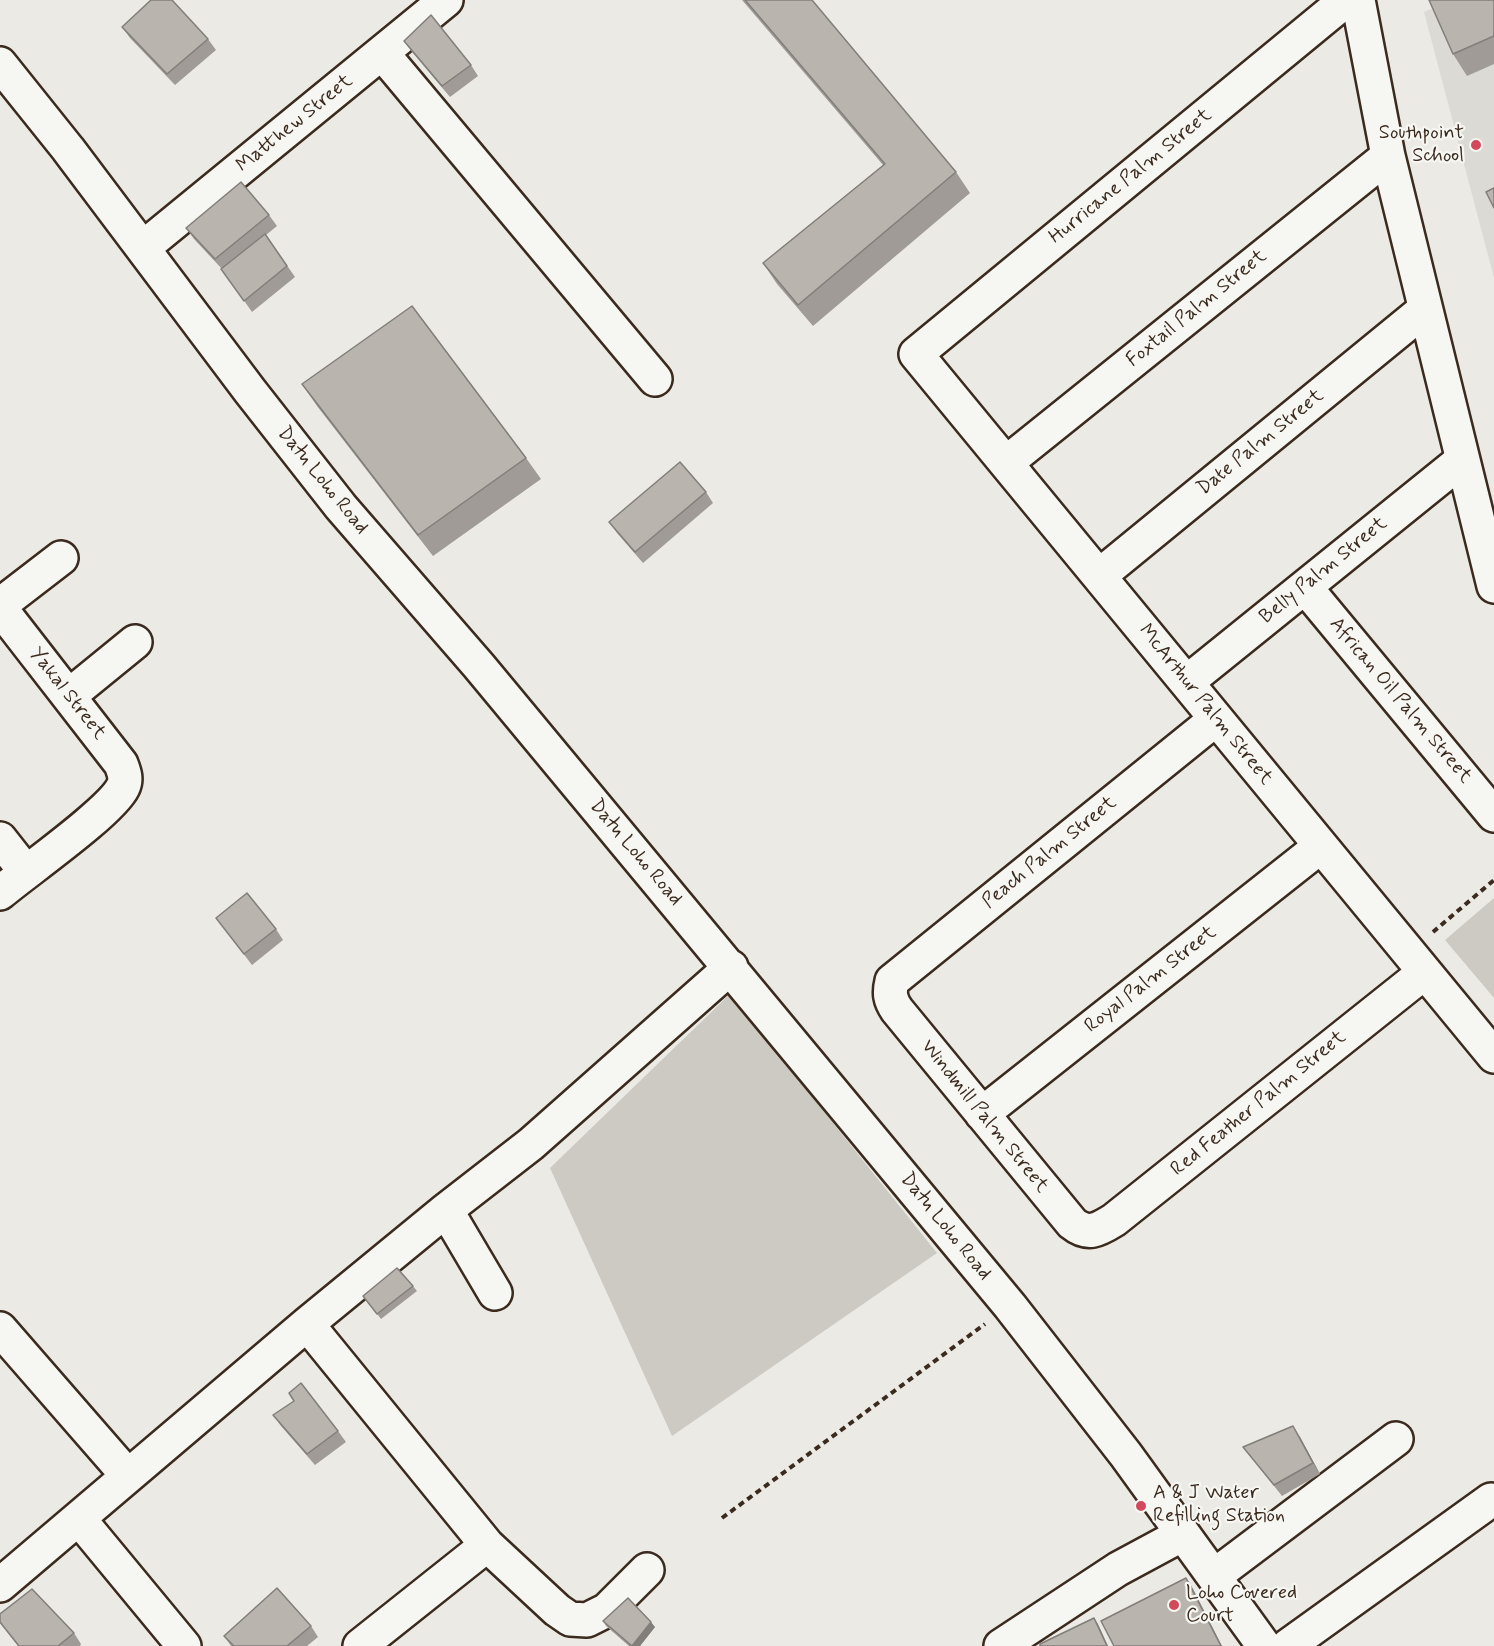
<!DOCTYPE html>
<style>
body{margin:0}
canvas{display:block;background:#ebeae5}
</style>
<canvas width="1494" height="1646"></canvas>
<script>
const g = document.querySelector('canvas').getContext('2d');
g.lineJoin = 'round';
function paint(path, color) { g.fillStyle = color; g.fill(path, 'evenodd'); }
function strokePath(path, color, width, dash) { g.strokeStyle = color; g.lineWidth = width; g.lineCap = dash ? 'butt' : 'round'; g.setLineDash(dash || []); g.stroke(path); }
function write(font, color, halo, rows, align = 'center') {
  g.font = font + ' Mynerve,sans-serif'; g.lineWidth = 4.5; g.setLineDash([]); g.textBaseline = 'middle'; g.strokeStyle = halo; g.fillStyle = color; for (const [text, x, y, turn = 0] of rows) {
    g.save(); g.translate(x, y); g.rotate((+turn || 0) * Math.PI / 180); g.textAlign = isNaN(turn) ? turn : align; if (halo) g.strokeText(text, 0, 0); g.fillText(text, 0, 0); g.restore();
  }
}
const built = new Path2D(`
 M1452,0H1494V278L1424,12Z`);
const green = new Path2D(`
 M1494,898V998L1445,940Z
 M730,994L937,1253L672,1436L550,1168Z`);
const path = new Path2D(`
 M1433,932L1494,880
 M722,1518L985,1324`);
const minor = new Path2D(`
 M1346,0L916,354L1494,1056
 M1358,0L1388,156L1494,586
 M382,53L655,379
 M0,64L68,149L250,391L341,507L479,666L1010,1306L1126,1455L1264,1646
 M144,247L446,0
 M1006,463L1388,156
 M1099,576L1424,310
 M1305,587L1494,815
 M0,605L61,558
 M0,608L121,764C124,772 127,779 123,787C111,812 26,871 0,893
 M1187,682L1462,460
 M70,695L135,642
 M1216,719L892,981C889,993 890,1000 897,1010L1072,1223C1088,1236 1098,1230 1114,1220L1425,972
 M0,839L26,872
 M982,1114L1321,846
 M446,1210L495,1293
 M307,1324L487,1545L557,1610L570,1619L587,1620L607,1610L647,1570
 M0,1329L128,1476
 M79,1519L184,1646
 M1214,1576L1396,1439
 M0,1585L307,1324L446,1210L531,1144L731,967
 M360,1646L487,1545
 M1001,1646L1118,1569L1183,1534
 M1288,1646L1491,1500`);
const wall = new Path2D(`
 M742,0H812L956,172L970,193L813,326L777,284L763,263L883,165Z
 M1494,0V64L1467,76L1453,54Z
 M122,27L208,39L216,50L175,85L130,38Z
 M404,41L471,65L478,76L450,97L412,52Z
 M269,215L277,226L266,235L295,277L252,312L222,269L194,239L186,228Z
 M302,384L526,458L541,479L433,556L317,406Z
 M706,492L713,503L643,563L617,533L609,522Z
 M216,918L276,929L283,940L252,965Z
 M413,1286L417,1291L381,1319L363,1296Z
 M294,1401L338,1431L346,1442L315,1465L281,1426L273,1415Z
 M1300,1437L1320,1474L1282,1496L1243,1447Z
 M603,1621L655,1627L640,1646H629L606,1626Z
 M0,1623L74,1633L81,1644L80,1646H18Z
 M311,1626L318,1637L307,1646H231L224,1636Z`);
const shadedWall = new Path2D(`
 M1293,1426L1300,1437L1320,1474L1313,1463Z
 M1186,1578L1190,1583L1222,1646H1221Z
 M1094,1618L1098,1624L1108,1646H1107Z
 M651,1622L655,1627L640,1646H632Z`);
const building = new Path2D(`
 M151,0H172L208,39L167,74L122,27Z
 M745,0H812L956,172L798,305L763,263L885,164Z
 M1429,0H1494V36L1453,54Z
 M431,15L471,65L442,86L404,41Z
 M241,182L269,215L215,259L186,228Z
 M1494,188V208L1486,192Z
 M265,234L287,266L244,301L221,269Z
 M412,306L526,458L418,535L302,384Z
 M680,462L706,492L635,552L609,522Z
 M247,893L276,929L244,954L216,918Z
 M397,1268L413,1286L377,1314L363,1296Z
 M301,1383L338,1431L307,1454L273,1415L294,1401L289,1393Z
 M1293,1426L1313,1463L1274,1485L1243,1447Z
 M1186,1578L1221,1646H1114L1101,1621Z
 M277,1588L311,1626L287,1646H234L224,1636Z
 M32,1589L74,1633L58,1646H19L0,1622V1614Z
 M628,1598L651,1622L632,1646L603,1621Z
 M1094,1618L1107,1646H1040V1644Z`);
const markers = [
 [1476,145,6,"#d1495b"],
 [1141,1506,6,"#d1495b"],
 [1174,1605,6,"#d1495b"]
];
const streetNames = [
 ["Matthew Street",295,124,-39],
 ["Hurricane Palm Street",1131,177,-39],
 ["Foxtail Palm Street",1197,309,-39],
 ["Date Palm Street",1261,443,-39],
 ["Datu Loho Road",322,481,51],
 ["Belly Palm Street",1324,571,-39],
 ["Yakal Street",67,694,52],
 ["African Oil Palm Street",1400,701,50],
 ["McArthur Palm Street",1205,705,51],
 ["Datu Loho Road",635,853,50],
 ["Peach Palm Street",1050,853,-39],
 ["Royal Palm Street",1151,980,-38],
 ["Red Feather Palm Street",1259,1104,-39],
 ["Windmill Palm Street",984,1117,51],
 ["Datu Loho Road",945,1227,51]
];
const poiNames = [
 ["Southpoint",1464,134,"right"],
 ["School",1464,157,"right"],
 ["A & J Water",1153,1494],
 ["Refilling Station",1153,1517],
 ["Loho Covered",1186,1594],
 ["Court",1186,1617]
];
paint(built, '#dcdad4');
paint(green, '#cdcac4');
strokePath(minor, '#3b2a1e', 38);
strokePath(path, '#3b2a1e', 4, [6, 4.5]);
strokePath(minor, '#f6f6f2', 33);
paint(wall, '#a09b96');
paint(shadedWall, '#827e7a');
paint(building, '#bab4ae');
strokePath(building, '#827e7a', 1.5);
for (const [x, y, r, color] of markers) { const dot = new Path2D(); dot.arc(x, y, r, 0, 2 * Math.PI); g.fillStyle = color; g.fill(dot); strokePath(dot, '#f6f6f2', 2); }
write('20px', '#3b2a1e', '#f6f6f2', streetNames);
write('20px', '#3b2a1e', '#f6f6f2', poiNames, 'left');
</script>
